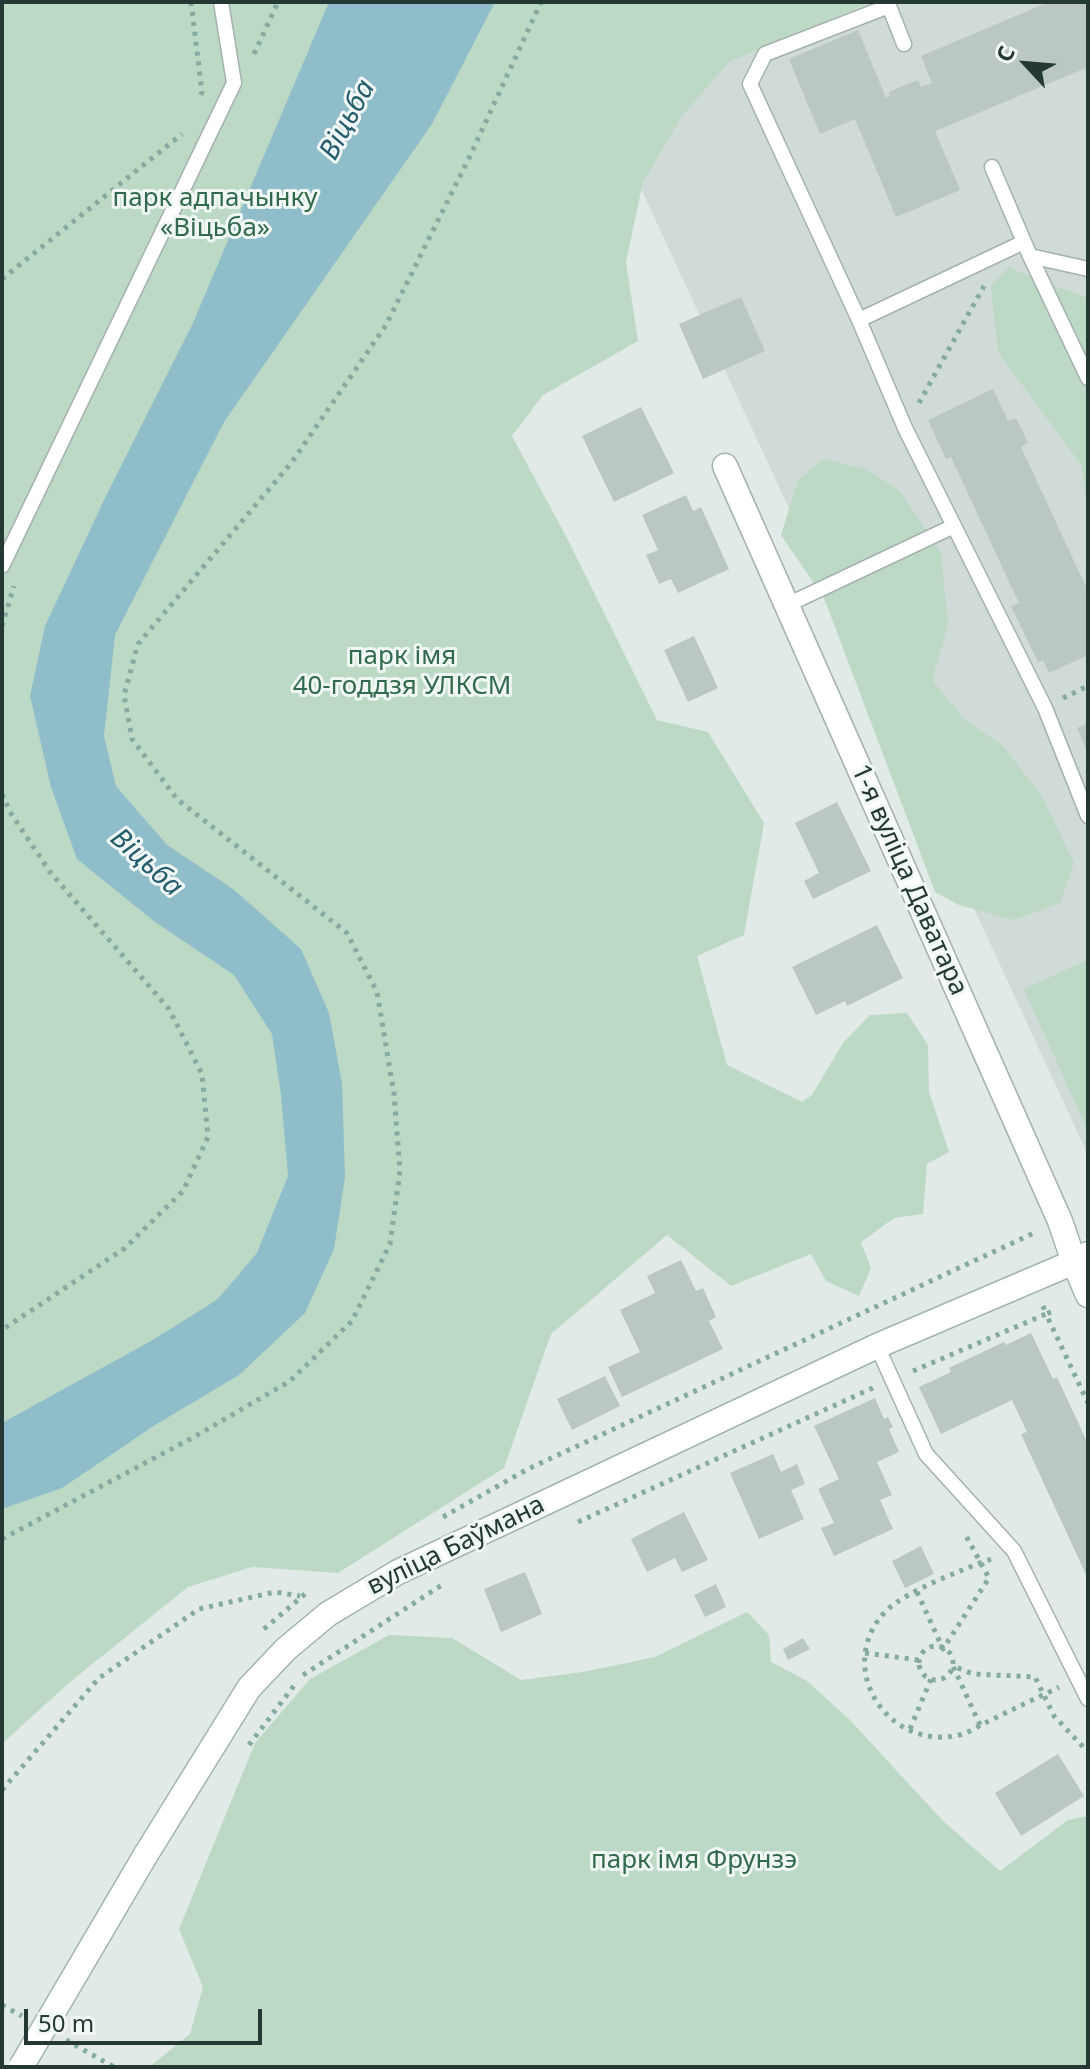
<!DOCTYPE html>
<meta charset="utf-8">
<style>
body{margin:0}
#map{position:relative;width:1090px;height:2069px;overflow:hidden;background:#e1eae7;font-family:"Noto Sans",sans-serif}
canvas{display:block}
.frame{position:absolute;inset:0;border:4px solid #243934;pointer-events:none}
.north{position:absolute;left:986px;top:24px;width:80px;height:80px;-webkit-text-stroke:6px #f1f7f4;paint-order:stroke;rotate:296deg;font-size:22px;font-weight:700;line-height:32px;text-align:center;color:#243934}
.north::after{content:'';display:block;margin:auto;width:28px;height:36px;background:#243934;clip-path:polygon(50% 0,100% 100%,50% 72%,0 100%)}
.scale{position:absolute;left:24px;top:2009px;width:238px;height:36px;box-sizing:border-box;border:4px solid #243934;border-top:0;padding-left:10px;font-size:24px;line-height:28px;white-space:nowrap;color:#243934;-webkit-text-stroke:6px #f1f7f4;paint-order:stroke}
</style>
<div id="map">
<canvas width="1090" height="2069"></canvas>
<div class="frame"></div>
<div class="north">С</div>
<div class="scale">50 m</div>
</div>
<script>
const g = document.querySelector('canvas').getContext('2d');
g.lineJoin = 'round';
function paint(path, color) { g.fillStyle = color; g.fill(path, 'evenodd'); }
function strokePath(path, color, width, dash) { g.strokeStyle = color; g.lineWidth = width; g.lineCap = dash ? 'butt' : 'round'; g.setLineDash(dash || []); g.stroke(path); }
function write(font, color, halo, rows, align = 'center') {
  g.font = font + ' "Noto Sans",sans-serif'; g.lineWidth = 6; g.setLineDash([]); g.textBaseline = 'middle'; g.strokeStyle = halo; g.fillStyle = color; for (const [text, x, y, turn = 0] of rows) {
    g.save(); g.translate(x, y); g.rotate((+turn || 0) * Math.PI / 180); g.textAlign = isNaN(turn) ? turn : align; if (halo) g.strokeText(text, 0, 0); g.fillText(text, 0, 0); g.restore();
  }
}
const built = new Path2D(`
 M871,2H1088V1155L606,113Z`);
const green = new Path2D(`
 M2,2H872L729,62L681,117L643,182L626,262L638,341L543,395L512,436L569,542L657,720L708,732L764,823L744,935L697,956L727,1065L802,1102L812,1095L843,1043L870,1015L907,1013L928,1045L929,1092L949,1152L927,1164L923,1214L894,1218L861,1242L871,1268L859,1296L826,1281L811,1254L731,1286L667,1235L551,1334L504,1468L338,1573L252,1567L188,1587L70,1682L5,1741L2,1750Z
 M1009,267L1036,279L1088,298V513L1082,466L998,352L991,286Z
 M823,459L866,469L900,491L941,553L948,625L932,680L965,720L1003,746L1042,797L1074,863L1060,903L1014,920L959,905L935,892L824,598L781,535L798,481Z
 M1088,960V1131L1024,989Z
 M747,1612L769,1635L771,1662L807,1681L849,1719L943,1821L1000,1871L1068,1820L1088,1816V2067H153V2064L190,2034L203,1987L179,1929L255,1743L310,1679L389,1635L452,1638L521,1680L583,1672L655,1657Z`);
const water = new Path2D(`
 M329,2H495L432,124L224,422L115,635L104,736L116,786L167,845L233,889L301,949L329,1013L342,1084L345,1177L334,1249L305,1313L239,1375L155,1425L62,1488L2,1509V1423L151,1341L218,1299L257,1253L288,1176L281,1095L272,1034L234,975L155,922L77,859L51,787L30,696L45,626L106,496L193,323Z`);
const pier = new Path2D(`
 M3,2026L68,2061L64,2067H2Z`);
const building = new Path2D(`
 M1049,2H1088V73L1086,68L935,131L960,190L896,217L855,119L820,134L789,59L858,30L886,98L890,96L889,92L918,80L921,87L932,83L921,56Z
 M741,297L765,351L703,379L679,324Z
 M993,389L1008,421L1016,418L1028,443L1021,447L1086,587L1088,586V655L1049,673L1043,660L1038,662L1011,606L1019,603L951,457L946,459L928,420Z
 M641,407L674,473L614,502L582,436Z
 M686,495L693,511L701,507L729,569L678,593L671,579L659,584L646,555L658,550L642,515Z
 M694,636L718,688L688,702L664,650Z
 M1088,723V753L1077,728Z
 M837,802L871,871L813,899L804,881L819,873L795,823Z
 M877,925L903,978L847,1006L845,1001L816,1015L792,967Z
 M681,1260L696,1291L703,1288L716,1317L709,1321L723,1349L622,1397L608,1367L640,1352L620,1310L655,1293L647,1276Z
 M1031,1333L1053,1379L1057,1377L1088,1444V1579L1021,1434L1027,1432L1012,1400L941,1434L919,1387L951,1372L949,1368L1004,1342L1006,1345Z
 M605,1376L620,1406L572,1430L557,1399Z
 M875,1398L884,1419L888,1417L893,1427L889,1429L899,1452L877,1462L892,1495L880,1500L893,1529L834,1556L821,1528L834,1523L818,1489L839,1479L814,1426Z
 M773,1454L781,1472L797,1464L805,1484L791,1490L804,1519L759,1539L730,1473Z
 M684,1512L708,1560L682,1572L675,1558L647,1572L631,1539Z
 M921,1546L934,1574L905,1588L892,1561Z
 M525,1572L542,1614L501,1632L484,1589Z
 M716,1584L726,1607L705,1617L694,1595Z
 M803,1638L810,1649L788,1660L783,1649Z
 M1058,1754L1084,1796L1021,1836L995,1793Z`);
const path = new Path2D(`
 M191,2L202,92L200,96
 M254,54L278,2
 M2,279L182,134
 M919,403L984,286
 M2,626L14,586
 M1063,698L1088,686
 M2,794L10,812L50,872L169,1009L202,1074L208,1137L183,1191L125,1248L2,1330
 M1043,1306L1046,1314L1053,1311
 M913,1371L1046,1314L1088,1403
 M443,1517L528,1469L1036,1232
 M578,1522L875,1387
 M2,1539L194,1437L290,1381L352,1321L390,1244L400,1171L394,1094L377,992L347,933L177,799L132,739L124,695L138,644L292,462L386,325L470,156L541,2
 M991,1559C964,1569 907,1591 887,1610C832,1665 887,1752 959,1735C969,1733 978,1726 987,1722C1011,1710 1035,1699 1059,1687
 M917,1592L943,1649L989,1578L965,1534
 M264,1629L305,1594
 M919 1663a17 17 0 1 1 34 0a17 17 0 1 1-34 0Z
 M865,1653L919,1660
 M303,1675L445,1583
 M980,1725L953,1666L973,1674L1035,1677L1054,1716L1088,1752
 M910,1729L931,1679
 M249,1745L296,1683
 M2,1790L99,1678L199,1609L275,1592L300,1596
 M2,2005L22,2016
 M66,2040L114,2067`);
const lane = new Path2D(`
 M904,44L889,6L765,54L750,84L859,320L905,428L1045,708L1088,816
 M992,167L1030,256L1088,269
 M1030,256L1088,378
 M859,320L1024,242
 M2,566L234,83L221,2
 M787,605L954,526
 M877,1346L926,1454L1014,1551L1088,1699`);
const street = new Path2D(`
 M725,466L1060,1221L1074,1262L1088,1254`);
const secondary = new Path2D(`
 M145,1856L249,1688L286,1649L328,1614L398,1572L877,1346L1074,1262L1088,1295`);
const secondaryBridge = new Path2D(`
 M21,2067L145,1856`);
const parkNames = [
 ["парк адпачынку",215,199],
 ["«Віцьба»",215,229],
 ["парк імя",402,657],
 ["40-годдзя УЛКСМ",402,687],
 ["парк імя Фрунзэ",694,1861]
];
const streetNames = [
 ["1-я вуліца Даватара",909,880,66],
 ["вуліца Баўмана",456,1546,-26]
];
const waterNames = [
 ["Віцьба",348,120,-62],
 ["Віцьба",146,863,42]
];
paint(built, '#d0dad6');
paint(green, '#bcd9c6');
paint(water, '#8fbdc9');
paint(pier, '#e1eae7');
paint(building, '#bac7c3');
strokePath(lane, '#a5b1ae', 17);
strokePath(street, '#a5b1ae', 27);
strokePath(secondary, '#a2b4af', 27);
strokePath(path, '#85aaa1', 5, [4, 6]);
strokePath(lane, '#fff', 14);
strokePath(street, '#fff', 24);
strokePath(secondary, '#fff', 24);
strokePath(secondaryBridge, '#a2b4af', 27, []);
strokePath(secondaryBridge, '#fff', 24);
write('26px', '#326b4c', '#f1f7f4', parkNames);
write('26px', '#243934', '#f1f7f4', streetNames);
write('italic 28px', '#245d6e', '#f1f7f4', waterNames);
</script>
